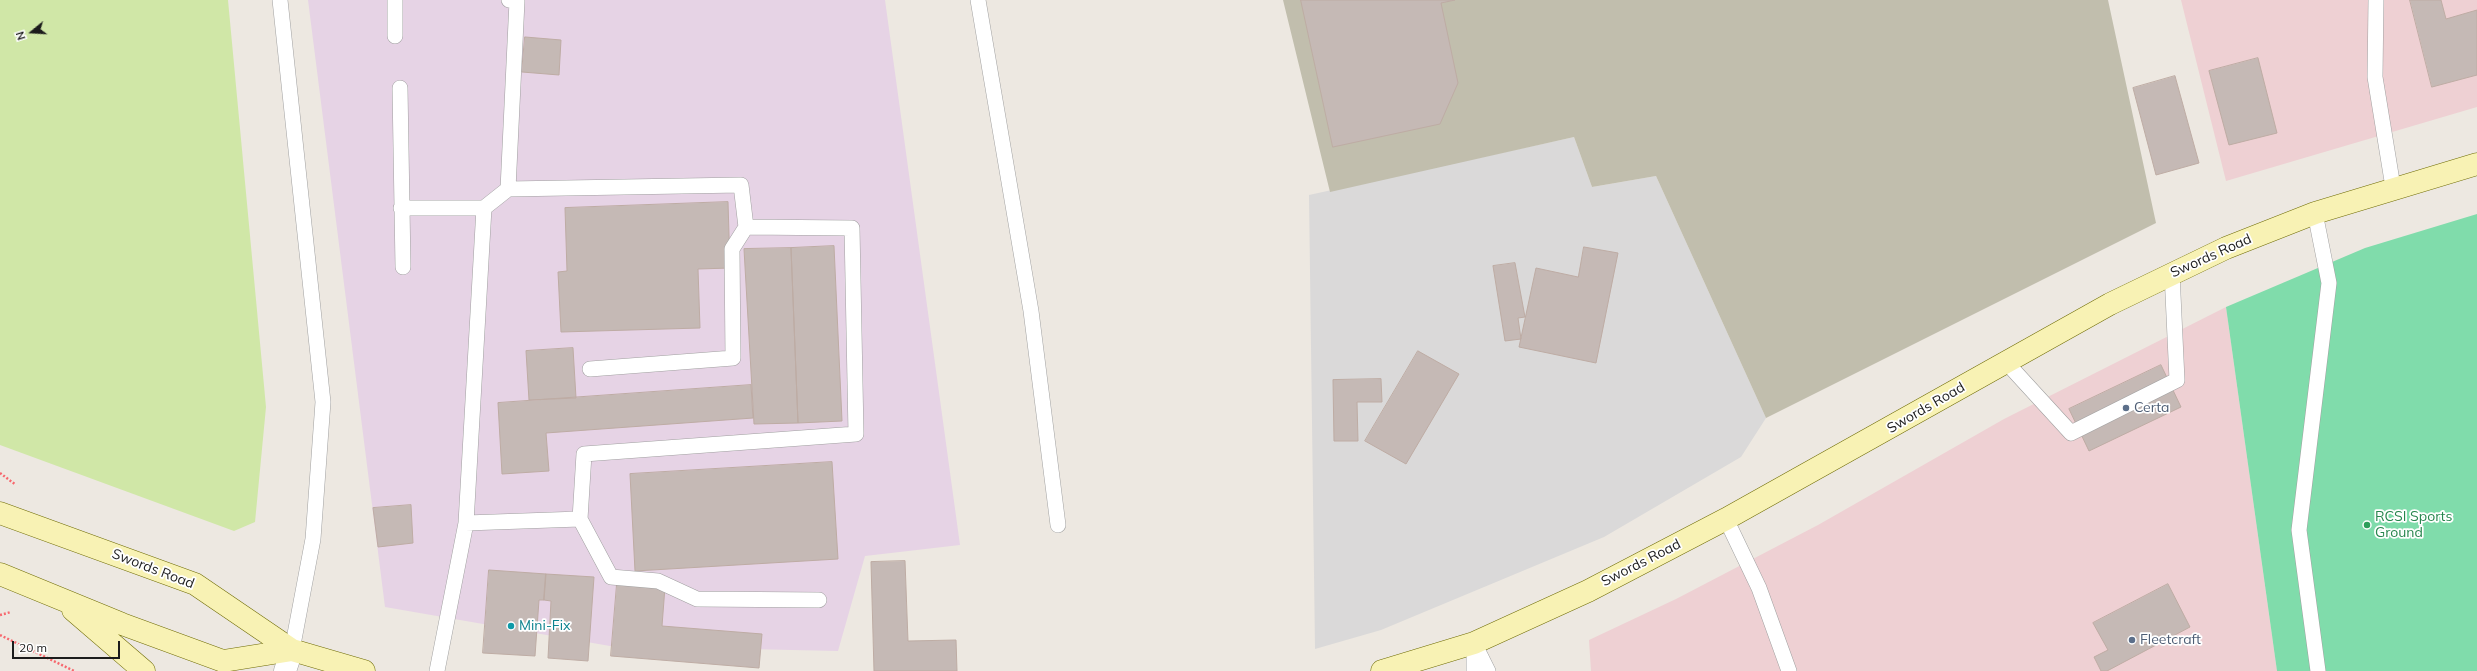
<!DOCTYPE html>
<style>
body{margin:0}
#map{position:relative;width:2477px;height:671px;overflow:hidden;background:#ede8e1;font-family:Mulish,sans-serif}
canvas{display:block}
.north{position:absolute;left:12px;top:12px;width:40px;height:40px;-webkit-text-stroke:3px #fff;paint-order:stroke;rotate:252deg;font-size:11px;font-weight:700;line-height:16px;text-align:center;color:#1c1c1c}
.north::after{content:'';display:block;margin:auto;width:14px;height:18px;background:#1c1c1c;clip-path:polygon(50% 0,100% 100%,50% 72%,0 100%)}
.scale{position:absolute;left:12px;top:641px;width:108px;height:18px;box-sizing:border-box;border:2px solid #1c1c1c;border-top:0;padding-left:5px;font-size:12px;line-height:14px;white-space:nowrap;color:#1c1c1c;-webkit-text-stroke:3px #fff;paint-order:stroke}
</style>
<div id="map">
<canvas width="2477" height="671"></canvas>
<div class="north">N</div>
<div class="scale">20 m</div>
</div>
<script>
const g = document.querySelector('canvas').getContext('2d');
g.lineJoin = 'round';
function paint(path, color) { g.fillStyle = color; g.fill(path, 'evenodd'); }
function strokePath(path, color, width, dash) { g.strokeStyle = color; g.lineWidth = width; g.lineCap = dash ? 'butt' : 'round'; g.setLineDash(dash || []); g.stroke(path); }
function write(font, color, halo, rows, align = 'center') {
  g.font = font + ' Mulish,sans-serif'; g.lineWidth = 3.5; g.setLineDash([]); g.textBaseline = 'middle'; g.strokeStyle = halo; g.fillStyle = color; for (const [text, x, y, turn = 0] of rows) {
    g.save(); g.translate(x, y); g.rotate((+turn || 0) * Math.PI / 180); g.textAlign = isNaN(turn) ? turn : align; if (halo) g.strokeText(text, 0, 0); g.fillText(text, 0, 0); g.restore();
  }
}
const residential = new Path2D(`
 M1574,137L1592,187L1656,176L1766,418L1741,457L1604,537L1381,630L1315,649L1309,195Z`);
const commercial = new Path2D(`
 M2181,0H2477V107L2226,181Z
 M2226,307L2277,671H1591L1589,640L1676,599L1818,525L2004,419Z`);
const industrial = new Path2D(`
 M308,0H885L960,545L865,556L838,651L610,646L385,607Z`);
const construction = new Path2D(`
 M1283,0H2108L2156,223L1766,418L1656,176L1592,187L1574,137L1330,192Z`);
const grass = new Path2D(`
 M0,0H228L266,407L255,522L234,531L0,445Z`);
const pitch = new Path2D(`
 M2477,214V671H2277L2226,307L2365,248Z`);
const building = new Path2D(`
 M1301,0H1455L1441,3L1458,83L1440,124L1333,147Z
 M2410,0H2441L2446,19L2477,10V75L2432,87Z
 M525,37L561,40L559,75L522,72Z
 M2258,58L2277,133L2229,145L2209,71Z
 M2175,76L2199,163L2156,175L2133,88Z
 M728,202L730,268L698,269L700,328L561,332L558,272L567,271L565,208Z
 M834,246L842,421L798,423L791,248Z
 M1584,247L1618,253L1596,363L1519,347L1536,268L1578,277Z
 M791,248L798,423L754,424L744,249Z
 M1515,263L1525,317L1518,318L1521,339L1505,341L1493,266Z
 M573,348L576,398L529,400L526,351Z
 M1418,351L1459,374L1406,464L1365,441Z
 M2161,365L2181,407L2089,451L2069,409Z
 M1381,379L1382,402H1357L1358,441H1334L1333,380Z
 M751,385L753,418L546,433L549,471L502,474L498,403Z
 M832,462L838,559L635,571L630,474Z
 M411,505L413,543L378,547L373,508Z
 M905,561L908,641L956,640L957,671H874L871,562Z
 M489,570L546,574L544,600H539L535,656L483,653Z
 M546,574L594,577L588,661L548,658L551,601L544,600Z
 M617,584L665,587L662,626L762,634L759,668L611,656Z
 M2168,584L2190,627L2107,671H2101L2094,657L2108,650L2093,623Z`);
const path = new Path2D(`
 M0,473L16,485
 M0,615L11,612
 M0,635L74,671`);
const service = new Path2D(`
 M280,0L323,402L313,539L292,650
 M978,0L1031,311L1058,525
 M2376,0L2375,77L2393,187
 M395,36V0
 M400,88L403,267
 M508,189L517,1L509,0
 M401,208H484
 M2315,213L2329,283L2299,530L2318,671
 M2006,362L2071,433L2177,380L2172,273
 M590,369L733,358L732,249L746,227
 M580,519L611,577L658,581L697,599L819,600
 M1726,519L1759,588L1789,671
 M1474,643L1488,671
 M1474,646V671
 M437,671L466,523L484,208L508,189L741,185L746,227L852,228L856,434L584,454L580,519L466,523`);
const tertiary = new Path2D(`
 M285,671L292,650`);
const secondary = new Path2D(`
 M0,513L195,584L292,650L364,671
 M0,574L122,624L223,661L292,650
 M73,610L144,671
 M1382,671L1474,643L1588,591L1726,519L2110,304L2226,248L2315,213L2477,164`);
const markers = [
 [2126,408,4,"#5c6f8a"],
 [2367,525,4,"#2e9e5b"],
 [511,626,4,"#0f9aa8"],
 [2132,640,4,"#5c6f8a"]
];
const streetNames = [
 ["Swords Road",2211,256,-24],
 ["Swords Road",1926,408,-30],
 ["Swords Road",1641,563,-27],
 ["Swords Road",153,569,21]
];
const serviceNames = [
 ["Certa",2134,408],
 ["Fleetcraft",2140,640]
];
const leisureNames = [
 ["RCSI Sports",2375,517],
 ["Ground",2375,533]
];
const cultureNames = [
 ["Mini-Fix",519,626]
];
paint(residential, '#dad9d9');
paint(commercial, '#eed0d3');
paint(industrial, '#e6d3e5');
paint(construction, '#c1bead');
paint(grass, '#d0e7a7');
paint(pitch, '#80dcab');
paint(building, '#c5b9b5');
strokePath(building, '#beaca4', 1);
strokePath(service, '#a0a0a0', 16);
strokePath(tertiary, '#a0a0a0', 23);
strokePath(secondary, '#6f6c06', 23);
strokePath(path, '#f7686e', 2.5, [2, 2]);
strokePath(service, '#fff', 15);
strokePath(tertiary, '#fff', 22);
strokePath(secondary, '#f8f2b4', 22);
for (const [x, y, r, color] of markers) { const dot = new Path2D(); dot.arc(x, y, r, 0, 2 * Math.PI); g.fillStyle = color; g.fill(dot); strokePath(dot, '#fff', 1.5); }
write('14px', '#1c1c1c', '#fff', streetNames);
write('14px', '#4e5e75', '#fff', serviceNames, 'left');
write('14px', '#27864d', '#fff', leisureNames, 'left');
write('14px', '#0d838f', '#fff', cultureNames, 'left');
</script>
